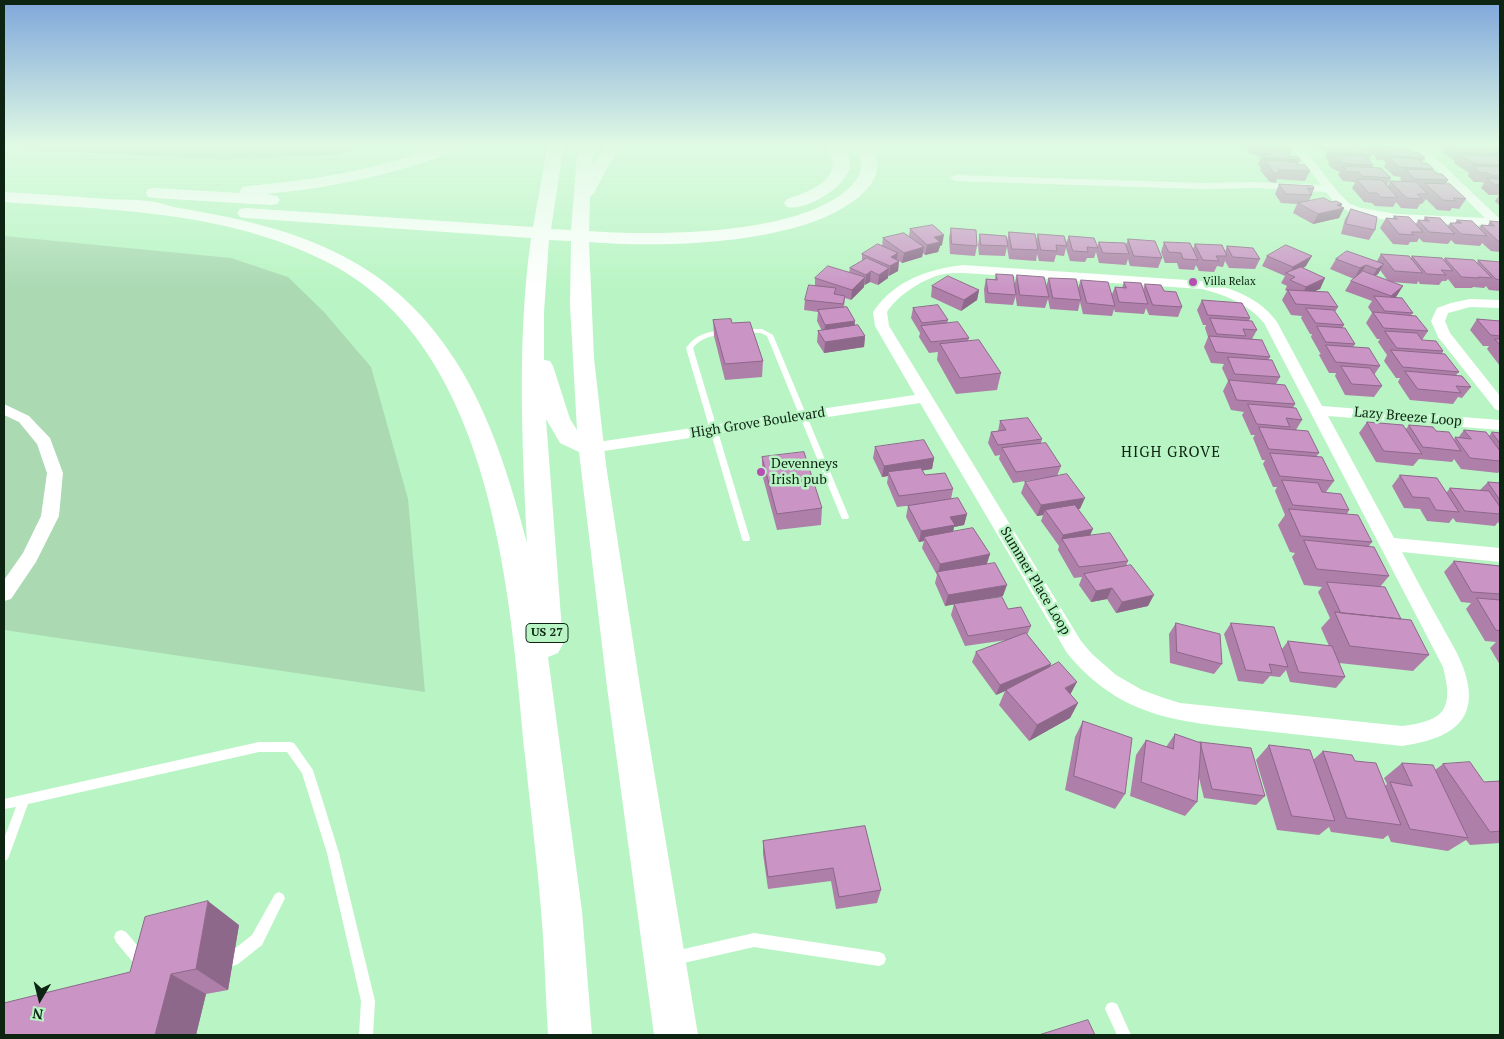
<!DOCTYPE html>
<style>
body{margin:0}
#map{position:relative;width:1504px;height:1039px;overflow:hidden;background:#b9f5c4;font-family:"PT Serif",serif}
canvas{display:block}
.frame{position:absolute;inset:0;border:5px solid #0d2412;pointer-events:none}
.north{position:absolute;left:15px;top:974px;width:50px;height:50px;-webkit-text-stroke:4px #b9f5c4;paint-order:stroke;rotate:188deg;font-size:14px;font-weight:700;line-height:20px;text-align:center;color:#0d2412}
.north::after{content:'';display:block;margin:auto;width:18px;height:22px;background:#0d2412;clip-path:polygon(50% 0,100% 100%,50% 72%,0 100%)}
</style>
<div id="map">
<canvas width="1504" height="1039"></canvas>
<div class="frame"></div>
<div class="north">N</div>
</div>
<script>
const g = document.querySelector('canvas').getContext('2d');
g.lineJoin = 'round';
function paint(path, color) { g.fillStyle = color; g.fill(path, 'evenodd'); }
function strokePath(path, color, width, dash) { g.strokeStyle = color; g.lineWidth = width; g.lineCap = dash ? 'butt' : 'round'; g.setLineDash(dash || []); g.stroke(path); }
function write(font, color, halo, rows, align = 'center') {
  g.font = font + ' "PT Serif",serif'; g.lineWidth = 5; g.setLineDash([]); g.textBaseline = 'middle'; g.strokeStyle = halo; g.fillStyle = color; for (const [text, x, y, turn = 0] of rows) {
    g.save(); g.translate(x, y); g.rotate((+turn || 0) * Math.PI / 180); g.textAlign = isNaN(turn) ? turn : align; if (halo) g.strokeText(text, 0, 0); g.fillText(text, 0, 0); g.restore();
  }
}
const green = new Path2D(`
 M4,144H368L336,155L223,160L4,148Z
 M4,236L231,258L288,277L324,312L371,367L408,499L425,692L4,630Z`);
const lane = new Path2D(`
 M742,329H762L773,335L849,517L848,519H842L841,517L767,336L761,333L740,332V330Z
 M724,330L726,331V333C713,336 701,337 693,348L750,539L749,541H743L742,539L686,348C695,335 708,331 724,330Z
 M259,742H290L294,743L313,770L339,853L375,1001L373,1035H359L361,1001L327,853L302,773L287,752H259L28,804L8,859L4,861V839L16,807L4,809V799Z
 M279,892L283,894L285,898L262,945L238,964L233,966L228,964L226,959L228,954L252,935L275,894Z
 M121,930L126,932L147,957L149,962L147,967L142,969L137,967L116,942L114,937L116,932Z
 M754,933L879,952L884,954L886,959L884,964L879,966L754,947L675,965L670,963L668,958L670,953L675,951Z
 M1112,1002L1117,1004L1131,1035H1117L1105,1009L1107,1004Z`);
const street = new Path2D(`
 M1290,144H1300L1338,192L1350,204L1361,208L1396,214L1485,218L1410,144H1421L1500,219V225C1465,225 1370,225 1342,208C1336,205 1331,198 1326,192L1256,188L1202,189L955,181L950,178L955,175L1202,183L1256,182L1321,185Z
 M964,265L1202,281C1231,288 1259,297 1277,322L1322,406L1500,420V430L1328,416L1394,538L1500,548V562L1402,552C1415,577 1428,601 1442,626C1449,639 1458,653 1463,667C1483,721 1450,739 1402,746C1356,741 1311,736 1265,731C1184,722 1123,721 1067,653L920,403L591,453L585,452L583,448L585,444L591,443L915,395L875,326L873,312C895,280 928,269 964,265ZM964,273L1202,289C1226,295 1248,304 1264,323L1443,667C1454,709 1445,721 1402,726L1180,703L1164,698L1142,690L1116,675L1092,654L1081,641L889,326L887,312C897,296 921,280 940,275C947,273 956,273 964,273Z
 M1470,299L1500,300V308L1470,307L1448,313L1445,321L1450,333L1500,396V411L1495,409L1438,337L1431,321L1437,308L1451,303Z
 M4,404L29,416L50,438L63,473L59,516L36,562L11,599L4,601V580L23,553L41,516L47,473L37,444L19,422L4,415Z`);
const highway = new Path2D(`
 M445,144H467L465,147C401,173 334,188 265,194L277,196L280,200L277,204L271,205L154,198L148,197L146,193L148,189L154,188L241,193L240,191L242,187L248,186C315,180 381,169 445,144Z
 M548,144H564L551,229L571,230L578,144H594L592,165L610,144H626L609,164L594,193L590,197L589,231C655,236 804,236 852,185C864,173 864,159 854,144H869C880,160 880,175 867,189C815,246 662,248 589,242L594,358L606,465L640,687L698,1035H654L607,687L579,452L560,443L546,419L563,644L558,653L548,657L582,911L592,1035H548C546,1002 545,969 543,936C539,875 531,815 525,755C510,590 493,344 325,261C226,211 112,210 4,202V192C38,194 72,196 106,199C122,200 139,199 155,202C161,203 166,205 173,207C290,226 388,254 455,360C491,416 510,480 527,543C522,441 517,339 531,238L246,218L240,217L237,213L240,209L246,208L533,227ZM549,240L571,241L570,305L577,430L570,419L553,366L550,361L544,360V312Z
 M826,144H841C845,151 851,158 850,166C847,187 806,211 787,207L784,203L787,199C814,190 847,178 826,144Z`);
const wall = new Path2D(`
 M1248,144H1288L1292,149L1289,156L1290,157L1300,160L1298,165L1310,171L1305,181L1277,179L1276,183L1270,182L1260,170L1261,168L1258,164L1261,157H1258L1256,155L1250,154L1246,148Z
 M1314,144H1357L1356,146L1372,155L1369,160L1373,165L1372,167L1391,178L1387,185L1388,186L1390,181L1403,182L1400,179L1401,177L1394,176L1384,167L1386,163L1383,160H1377L1374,156L1375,155H1372L1363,146L1364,144H1363H1410L1408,149L1412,152L1425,158L1422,163L1433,169L1432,170L1448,180L1446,184L1466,199L1459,209L1452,208L1450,211L1437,210L1426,199L1422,204H1420L1417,209L1401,208L1396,202L1393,207L1375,206L1372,203L1364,202L1352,188L1355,183L1354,182L1343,181L1338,175L1340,172L1333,169L1328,164L1329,162L1325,157L1327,152L1325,149H1318Z
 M1434,144L1482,145L1490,151L1491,150L1484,144H1500V206L1495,201L1499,195H1489L1481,188L1484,183L1482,182H1474L1468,176L1469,173L1454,163L1455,161L1442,152L1444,149L1442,147L1436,146Z
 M1279,184L1314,189L1309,201L1331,202L1342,204L1341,207L1344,208L1339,218L1313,224L1293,213L1297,204L1281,203L1275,194Z
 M1351,209L1375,230L1369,240L1341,234L1345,219Z
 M1394,216L1416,224L1418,220L1423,221L1425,217L1448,226L1450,223H1455L1457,220L1479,228L1481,225H1488L1490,221L1500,222V252L1491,251L1482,243L1480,246L1455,244L1451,240L1448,244L1423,242L1419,238L1417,242H1410L1408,245L1393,244L1380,228L1386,218H1393Z
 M951,228L977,246L975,256L950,254L949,238Z
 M910,229L942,245L940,246L938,252L925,255L923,253L922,257L902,263L899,261L898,271L888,276V278L878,285L870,282L864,285V287L851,300L845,298L844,307L855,325L865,336L864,347L824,353L817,342L818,331H822L817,321L818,312L804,310L805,300L815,286V278L849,273L850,268L862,261V254L882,246L883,238L909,236Z
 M1009,232L1036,240L1038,234L1066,243L1069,236L1097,247L1099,242L1126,245L1128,239L1162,258L1158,268L1130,266L1128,259L1126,265L1099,263L1096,252L1094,258H1087L1085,262L1070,261L1066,248L1064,256L1056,255L1054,262L1039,261L1037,254L1036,261L1009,259L1007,247L1005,256L979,255L978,245L980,234L1007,241Z
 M1164,242L1193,249L1195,244L1225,252L1227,246L1260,259L1255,269L1229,268L1225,261L1223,267L1217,266L1214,272L1199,271L1196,265L1194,270L1179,269L1177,263H1165L1161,252Z
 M1381,254L1411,258L1412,256L1444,260L1445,258L1477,263L1478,260L1500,262V291L1489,290L1486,286L1484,288L1473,287L1472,288H1455L1448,279L1446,281H1442L1439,285L1420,284L1418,281L1417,284L1391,282L1403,286L1395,298L1413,313L1411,315L1428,331L1422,340L1443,351L1442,354L1459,372L1456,375L1471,387L1462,398L1458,397L1453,404L1410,400L1398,382L1400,378H1396L1384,361L1387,355L1378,342L1380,339H1377L1366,323L1372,313L1368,307L1372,301L1345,291L1351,281L1354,279L1330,269L1336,259L1377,261ZM1380,270L1388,281L1375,276L1378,274Z
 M1267,256L1306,266L1303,268L1325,278L1320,289L1314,291L1338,307L1335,312L1344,325L1342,328L1355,344L1353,347L1380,366L1374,375L1382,386L1374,397L1345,395L1335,376L1336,373H1329L1319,355L1321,353H1320L1311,337L1312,334H1310L1301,318L1302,316L1291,315L1282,300L1287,291L1285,290L1287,286L1281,283L1285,276L1262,266Z
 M996,274L1016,295L1013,305L985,303L984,289L986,279H995Z
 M1017,275L1046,286L1049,278L1078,288L1081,280L1112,294L1115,287L1122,288L1124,282L1143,290L1145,284L1164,291L1182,307L1178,317L1149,315L1146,308L1144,314L1115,312L1114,309L1112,316L1083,314L1080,302L1078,311L1050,309L1048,299L1045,308L1017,306L1014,286Z
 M932,286L979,290L977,300L961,311L931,297Z
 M1202,300L1250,318L1249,321L1257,330L1252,339L1270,357L1268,360L1280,377L1276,384L1295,404L1293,408L1302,420L1296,430L1319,453L1316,457L1334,481L1326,492H1322L1349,510L1347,514L1372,542L1369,546L1389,576L1380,587L1401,619L1429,655L1413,671L1339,663L1345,677L1336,688L1290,682L1286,670L1280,677L1270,676L1263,684L1238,681L1224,634L1231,623L1282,649L1288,641L1329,646L1321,628L1330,618L1318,592L1322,587L1304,585L1292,557L1295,553L1290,552L1278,525L1285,515L1275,491L1277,487H1273L1263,464L1265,460H1262L1253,438L1255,435H1251L1242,415L1244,412L1231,410L1223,391L1228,381L1222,368L1224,364L1211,363L1204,347L1208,337L1205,328L1206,325H1203L1197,310Z
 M913,308L948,320L947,323L969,338L968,341L1001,373L997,390L956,394L937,360L938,352L929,353L919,337L920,333L911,318Z
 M1477,319L1500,321V366L1487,349L1489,346H1483L1470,330Z
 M713,320L732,323L763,361L762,377L725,380L714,336Z
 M1000,421L1042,439L1041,443L1061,466L1057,476L1080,509H1078L1090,535L1128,561L1126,566L1148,606L1116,613L1107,599L1091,602L1079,585L1082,577L1074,578L1058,550L1059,546L1041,521L1043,515L1037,516L1021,493L1025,482L1044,478L1013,483L999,459L1000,455L995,456L988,443L991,432L998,431Z
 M1367,422L1406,429L1409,425L1436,431L1454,440L1455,437L1458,438L1464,430L1489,436L1492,432L1500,443V470L1498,473L1461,469L1454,459L1452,462L1419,459L1413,466L1376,462L1359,433Z
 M875,447L934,458L932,469L922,470L925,475L953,489L951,499L967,514L964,525L954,527L953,532L990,554L987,564L1003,596L957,604L1008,609L1031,626L1027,635L1051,664L1050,667L1071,695L1078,703L1070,718L1029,741L999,705L1005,691L996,695L972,662L976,652L1007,640L965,646L951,615L954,604L945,606L935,583L937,575L922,548L924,541L919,542L906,517L908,506L914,505L897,507L887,483L888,476L882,477L873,458Z
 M762,457L822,508L821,525L777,530L762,474Z
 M1400,475L1446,493L1450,488L1480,490L1488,482L1500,483V525L1498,522L1495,526L1456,522L1453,518L1449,523L1427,521L1420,509L1404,508L1392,486Z
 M1454,561L1500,566V665L1490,648L1496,642L1485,641L1466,609L1471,603L1461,602L1444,572Z
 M1176,623L1222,664L1214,674L1170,663L1169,634Z
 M1083,721L1125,794L1115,809L1065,790L1075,737Z
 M1175,734L1200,743L1265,796L1256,805L1204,798L1199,778L1197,802L1185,816L1130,796L1136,755L1146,740L1166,747Z
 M1269,745L1313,760L1323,751L1355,761L1385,786L1387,784L1384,778L1402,763L1435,770L1443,764L1484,782L1500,781V843L1470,845L1466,840L1448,851L1391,842L1388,835L1383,839L1331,832L1329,827L1319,835L1277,830L1256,760Z
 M865,826L881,890L877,903L836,909L831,881L768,889L763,854V841Z
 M239,925L228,990L206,994L196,1035H4L130,972Z`);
const shadedWall = new Path2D(`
 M1342,204L1339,210L1344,208L1339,218L1313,224L1318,214L1337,205Z
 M944,235L942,245L940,246L938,252L925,255L927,245L934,237Z
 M924,247L922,257L902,263L904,253Z
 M898,253L896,262L899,261L898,271L889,276L891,257Z
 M1312,256L1306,266L1291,275L1289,274L1293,267Z
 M1384,264L1378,274L1371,279L1377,269Z
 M1366,265L1360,275L1354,279L1360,268Z
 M889,268L888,278L878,285L879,275Z
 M871,271L870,282L865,285L866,275Z
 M865,277L864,287L851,300L852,290Z
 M1325,278L1320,289L1300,298L1306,287Z
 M1403,286L1396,297L1385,306L1391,296Z
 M979,290L977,300L961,311L964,300Z
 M855,321L854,332L824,335L825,325Z
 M865,336L864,347L824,353L825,342Z
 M934,458L932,469L890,476L888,472V476L882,477L884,466Z
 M1085,498L1080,509L1048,514L1045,510L1043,515L1037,516L1041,505Z
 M967,514L964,525L954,527L952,536L924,537V541L919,542L921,531L950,517Z
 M1093,529L1088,540L1062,539L1059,546L1063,535Z
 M990,554L986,565L938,573L940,564Z
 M1007,585L1003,596L945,606L948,595Z
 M1112,588L1107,599L1091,602L1096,591Z
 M1154,595L1148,606L1116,613L1122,602Z
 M1051,664L1046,675L1006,690L1005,691L996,695L1000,685Z
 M1077,682L1069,697L1065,688Z
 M1078,703L1070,718L1029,741L1037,725Z
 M208,901L239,925L228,990L196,969Z
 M171,974L206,994L196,1035H155Z`);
const building = new Path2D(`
 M1254,144H1288L1292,149L1262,148L1260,145H1254Z
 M1375,144H1401L1403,147L1376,146Z
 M1450,144L1482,145L1493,154L1462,152Z
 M1335,145L1363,146L1372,155L1334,153L1330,148H1338Z
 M1494,145L1500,146V151Z
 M1379,147L1408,149L1412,152L1419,153L1425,158L1394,156L1388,151L1382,150Z
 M1267,150L1286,151L1290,157H1298L1300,160L1265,158L1262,154L1270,155Z
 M1460,154L1496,156L1500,159V165L1474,164Z
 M1333,155L1365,156L1373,165L1349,164L1337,160Z
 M1389,157L1417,159L1422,163L1428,164L1433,169L1399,167Z
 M1265,160L1295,162L1297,165H1305L1310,171L1278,170L1280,173H1274Z
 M1343,166L1381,168L1391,178L1362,176L1359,172H1348Z
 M1474,166L1500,167V176H1492L1488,173L1480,172Z
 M1406,169L1433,170L1437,174H1442L1448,180L1415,179Z
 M1487,178L1500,179V185H1495Z
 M1357,179L1382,180L1398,198L1380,197L1377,193H1369Z
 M1390,181L1416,182L1428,194H1417L1422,199L1407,198Z
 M1425,183L1450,184L1466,199L1453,198L1456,201L1443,200Z
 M1279,184L1313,186L1314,189L1307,188L1312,195L1286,194Z
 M1324,198L1331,202L1336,201L1342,204L1337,205L1344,208L1318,214L1298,203Z
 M1351,209L1377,217L1375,230L1346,224Z
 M1394,216L1409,217L1423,232H1411L1414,235L1399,234L1386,218L1397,219Z
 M1425,217L1440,218L1455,234L1429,232L1418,220L1429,221Z
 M1457,220L1472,221L1487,236L1461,234L1450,223H1461Z
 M1490,221L1500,222V241H1498L1481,225L1494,226Z
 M933,225L944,235L934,237L940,242L927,245L910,229Z
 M951,228L976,230L977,246L952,244Z
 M1009,232L1035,234L1038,250L1012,249Z
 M904,233L924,247L904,253L883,238Z
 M980,234L1006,236L1008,246L981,245Z
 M1038,234L1064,236L1067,246L1056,245L1057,251L1041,250Z
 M1069,236L1094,238L1098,248L1087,247L1088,252L1073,251Z
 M1128,239L1155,241L1162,258L1134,256Z
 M1099,242L1125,243L1129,254L1103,253Z
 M1164,242L1190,243L1198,260L1183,259L1181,253L1169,252Z
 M878,244L898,253L891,257L899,261L890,266L862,254Z
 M1195,244L1222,245L1227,256H1216L1219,261L1203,260Z
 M1286,245L1312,256L1293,267L1267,256Z
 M1227,246L1253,248L1260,259L1233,257Z
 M1347,251L1384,264L1377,269L1366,265L1360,268L1336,259Z
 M1381,254L1409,256L1423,273L1395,271Z
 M1412,256L1442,258L1453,271L1441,270L1446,275L1427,274Z
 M867,258L889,268L879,275L871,271L866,275L850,268Z
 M1445,258L1474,260L1492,278L1478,277L1479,278L1462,277Z
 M1478,260L1500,262V280L1496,279Z
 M828,266L865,277L852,290L815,278Z
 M1301,267L1325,278L1306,287L1290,280L1295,277L1286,273Z
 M1363,271L1403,286L1391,296L1351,281Z
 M996,274L1013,275L1016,295L988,293L986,279L997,280Z
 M1017,275L1044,277L1049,297L1020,295Z
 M948,276L979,290L964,300L932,286Z
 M1049,278L1076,279L1081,300L1053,298Z
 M1081,280L1108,282L1115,306L1087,303Z
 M1124,282L1141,283L1148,304L1119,302L1115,287L1126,288Z
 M1145,284L1161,285L1164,291L1176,292L1182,307L1153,305Z
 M809,285L836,288L834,294L845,296L843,304L805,300Z
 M1288,290L1328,292L1338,307L1296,304Z
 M1374,296L1402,298L1413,313L1385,311Z
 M1202,300L1242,303L1250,318L1208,315Z
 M938,305L948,320L922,323L913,308Z
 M847,307L855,321L825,325L818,310Z
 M1306,308L1334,310L1344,325L1316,323Z
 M1373,312L1416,316L1428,331L1384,328Z
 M1210,318L1252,321L1257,330L1243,329L1246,336L1217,334Z
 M731,319L732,323L750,322L763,361L725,364L713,320Z
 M1477,319L1500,321V336L1491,335Z
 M958,322L969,338L931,342L921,326Z
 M858,325L865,336L825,342L818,331Z
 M1317,326L1345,328L1355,344L1326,342Z
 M1385,331L1417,333L1422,340L1436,341L1443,351L1397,348Z
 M1209,336L1262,340L1270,357L1216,352Z
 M1495,339H1500V345Z
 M979,340L1001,373L960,378L940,344Z
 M1326,345L1369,348L1380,366L1336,362Z
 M1391,350L1445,354L1459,372L1403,367Z
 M1228,357L1272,360L1280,377L1235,374Z
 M1341,366L1370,368L1382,386L1352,384Z
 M1405,371L1462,376L1471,387L1456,386L1461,393L1418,389Z
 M1229,380L1285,385L1295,404L1237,400Z
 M1248,404L1296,408L1302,420L1286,418L1290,427L1257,424Z
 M1028,418L1042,439L998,445L991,432L1006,430L1000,421Z
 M1367,422L1403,425L1422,454L1384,451Z
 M1409,425L1433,427L1436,431L1449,432L1461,451L1423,447Z
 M1259,427L1308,431L1319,453L1269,449Z
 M1464,430L1486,432L1500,451V461L1470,458L1455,437L1471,439Z
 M1492,432L1500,433V443Z
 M924,440L934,458L884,466L875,447Z
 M1046,443L1061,466L1016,472L1002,448Z
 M804,452L822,508L777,514L762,457Z
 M1270,453L1322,457L1334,481L1280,476Z
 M921,468L925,475L945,473L953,489L899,496L888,472Z
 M1067,474L1085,498L1041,505L1025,482Z
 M1400,475L1437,478L1459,512L1436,510L1429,498L1413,497Z
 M1282,480L1318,483L1322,492L1341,494L1349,510L1293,505Z
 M1488,482L1500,483V500Z
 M1450,488L1489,491L1500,507V514L1465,511Z
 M958,498L967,514L950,517L955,525L921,531L908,506Z
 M1075,505L1093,529L1063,535L1045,510Z
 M1289,509L1358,515L1372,542L1301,536Z
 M973,528L990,554L940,564L924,537Z
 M1110,533L1128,561L1079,567L1062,539Z
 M1304,540L1374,547L1389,576L1317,569Z
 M1454,561L1500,566V594L1472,592Z
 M995,563L1007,585L948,595L937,572Z
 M1131,565L1154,595L1122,602L1112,588L1096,591L1084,574Z
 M1327,582L1385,587L1401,619L1341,613Z
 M1002,597L1008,609L1021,607L1031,626L968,636L954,604Z
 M1477,598L1500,600V631L1496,630Z
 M1335,612L1411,620L1429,655L1350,646Z
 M1176,623L1220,634L1222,664L1177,652Z
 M1231,623L1274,627L1288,667L1269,664L1272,673L1246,670Z
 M1026,633L1051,664L1000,685L976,652Z
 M1288,641L1332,646L1345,677L1299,672Z
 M1059,662L1077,682L1065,688L1078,703L1037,725L1006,690Z
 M1083,721L1132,738L1125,794L1074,776Z
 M1175,734L1201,743L1197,802L1141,782L1146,740L1173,749Z
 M1200,742L1251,748L1265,796L1212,789L1201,746V743Z
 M1269,745L1310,750L1335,821L1292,816Z
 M1323,751L1352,755L1355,761L1376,763L1401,825L1347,818Z
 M1470,762L1484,782L1500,781V831L1490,832L1443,764Z
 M1402,763L1433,765L1468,838L1410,829L1390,782L1412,786Z
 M865,826L881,890L839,897L833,868L768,877L763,841Z
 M208,901L196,969L171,974L155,1035H4V1003L130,972L145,917Z
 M1088,1020L1095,1035H1039Z`);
const markers = [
 [1193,282,5,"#b74eb1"],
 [761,472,5,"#b74eb1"]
];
const farPoinames = [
 ["Villa Relax",1203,282]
];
const shields = [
 [547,633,42]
];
const shieldNames = [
 ["US 27",547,633]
];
const streetNames = [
 ["Lazy Breeze Loop",1408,417,5],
 ["High Grove Boulevard",758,423,-9],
 ["Summer Place Loop",1035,581,59]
];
const poiNames = [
 ["Devenneys",771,464],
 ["Irish pub",771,480]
];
const neighbourhoodNames = [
 ["HIGH GROVE",1171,453]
];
paint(green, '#aad9b2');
paint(lane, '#fff');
paint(street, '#fff');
paint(highway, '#fff');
paint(wall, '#ae7fa9');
paint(shadedWall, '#8d688a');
paint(building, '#ca94c5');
strokePath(building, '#8d688a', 1);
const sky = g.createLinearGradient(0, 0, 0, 290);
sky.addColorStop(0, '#7fa7db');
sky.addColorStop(0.5, '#e0fae4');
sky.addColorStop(1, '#e0fae400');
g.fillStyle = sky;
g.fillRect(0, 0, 1504, 290);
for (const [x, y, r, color] of markers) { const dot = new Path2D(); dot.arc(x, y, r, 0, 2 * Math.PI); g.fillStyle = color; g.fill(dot); strokePath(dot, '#b9f5c4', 2); }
write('11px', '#0d2412', '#b9f5c4', farPoinames, 'left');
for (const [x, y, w] of shields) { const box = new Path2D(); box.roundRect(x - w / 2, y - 9.5, w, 19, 4); g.fillStyle = '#b9f5c4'; g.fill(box); strokePath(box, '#0d2412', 1); }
write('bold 12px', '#0d2412', null, shieldNames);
write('14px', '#0d2412', '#b9f5c4', streetNames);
write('14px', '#0d2412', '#b9f5c4', poiNames, 'left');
g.letterSpacing = '1px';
write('15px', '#0d2412', '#b9f5c4', neighbourhoodNames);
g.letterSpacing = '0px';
</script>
